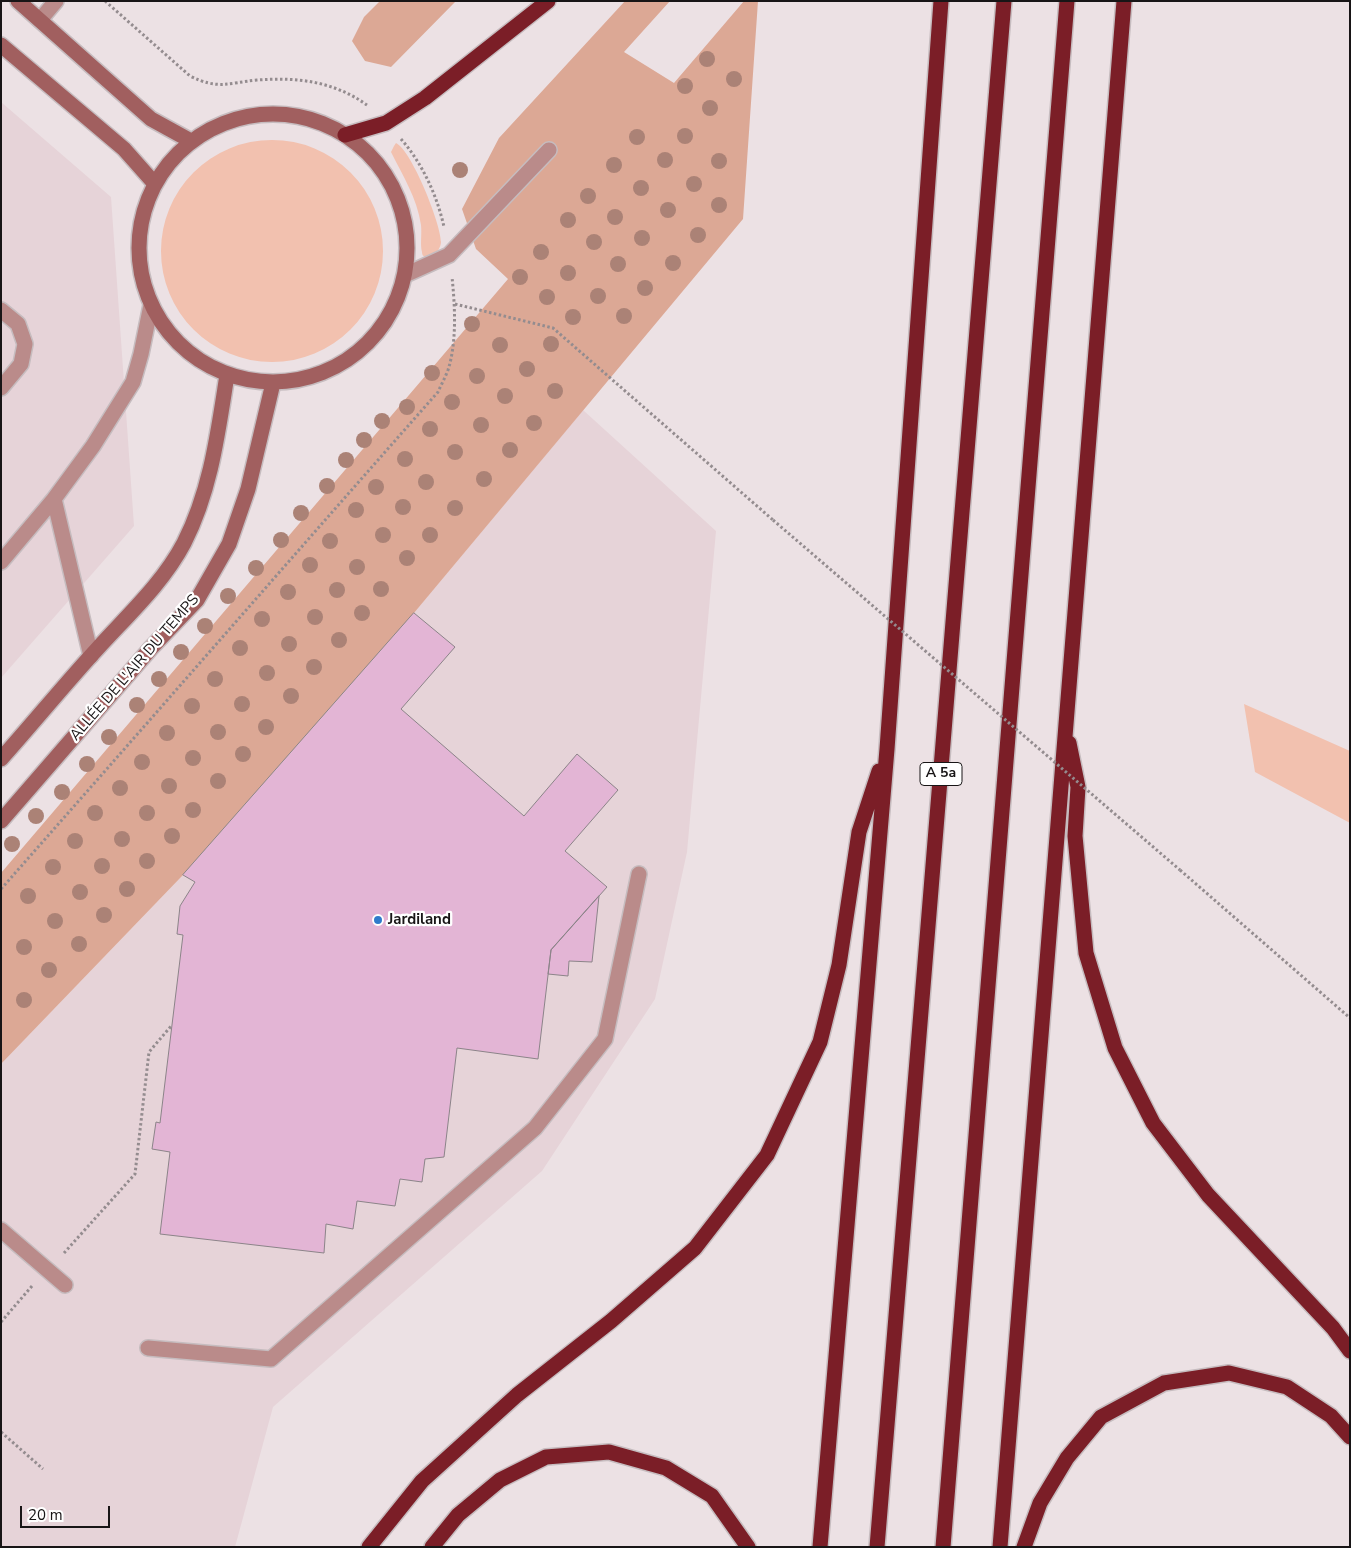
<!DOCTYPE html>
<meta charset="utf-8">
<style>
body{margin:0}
#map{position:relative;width:1351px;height:1548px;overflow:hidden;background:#ece1e4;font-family:"Nunito Sans",sans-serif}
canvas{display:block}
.frame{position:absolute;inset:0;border:2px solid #181516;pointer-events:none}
.scale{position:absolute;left:20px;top:1506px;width:90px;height:22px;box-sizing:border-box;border:2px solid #181516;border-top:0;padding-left:6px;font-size:15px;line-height:18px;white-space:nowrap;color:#181516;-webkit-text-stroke:4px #fff;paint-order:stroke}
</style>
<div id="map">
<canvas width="1351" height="1548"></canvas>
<div class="frame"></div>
<div class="scale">20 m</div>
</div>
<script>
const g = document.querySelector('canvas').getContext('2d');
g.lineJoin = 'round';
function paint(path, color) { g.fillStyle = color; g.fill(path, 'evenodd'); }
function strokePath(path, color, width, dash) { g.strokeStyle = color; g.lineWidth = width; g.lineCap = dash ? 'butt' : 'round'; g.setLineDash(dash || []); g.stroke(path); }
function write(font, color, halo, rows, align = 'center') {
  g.font = font + ' "Nunito Sans",sans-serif'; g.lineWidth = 4.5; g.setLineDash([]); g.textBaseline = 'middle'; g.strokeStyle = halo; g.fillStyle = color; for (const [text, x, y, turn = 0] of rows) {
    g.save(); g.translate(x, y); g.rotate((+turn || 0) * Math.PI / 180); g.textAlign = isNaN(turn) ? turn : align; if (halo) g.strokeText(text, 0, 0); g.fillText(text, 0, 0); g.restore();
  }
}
const built = new Path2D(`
 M1,102L111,197L134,526L1,678Z
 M583,410L716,531L687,852L655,999L542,1171L273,1407L235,1547H1V1064L183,875L414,613Z`);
const green = new Path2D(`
 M161 251a111 111 0 1 1 222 0a111 111 0 1 1-222 0Z
 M396,143C412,151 441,224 441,242C441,247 437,252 434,256L426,258C424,256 422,256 422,252C420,245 422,234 421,225C417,198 403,176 391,152L394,146Z
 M1244,704L1350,751V823L1255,772Z`);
const forest = new Path2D(`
 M380,1H456L391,67L365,61L352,41L364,17Z
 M625,1H670L624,52L674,83L744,1H758L743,219L414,613L183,875L1,1064V873L508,279L476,249L462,209L499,138Z`);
const building = new Path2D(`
 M414,613L455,647L401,709L524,816L577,754L618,790L565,851L607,887L551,950L538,1059L457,1048L444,1157L425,1159L422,1182L400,1179L395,1206L357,1201L353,1229L326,1224L324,1253L160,1234L170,1152L152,1149L156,1122L160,1123L183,935L177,934L180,906L195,882L183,875Z
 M599,896L592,962L569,961L568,976L548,974L551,950Z`);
const path = new Path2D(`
 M105,1L190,76C219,90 227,83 257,80C297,77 333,81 367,105
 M401,139C422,163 437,195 444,227
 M455,304L553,328L773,520
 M1180,870L1350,1018
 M1,889C147,724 292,557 438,392C441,385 445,378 448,370C457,342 455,306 452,277
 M64,1253L135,1174L149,1052L172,1025
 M1,1322L32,1286
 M1,1432L43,1469`);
const lane = new Path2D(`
 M40,20L56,1
 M405,275L449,255L549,150
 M1,310L18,324L25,344L21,364L1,388
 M1,562L54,499
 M91,656L54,499L93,446L133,382L141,354L151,305
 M1,1230L65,1285
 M148,1348L271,1359L535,1128L605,1039L639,874`);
const secondary = new Path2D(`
 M18,1L151,119L191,141
 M1,45L124,149L155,184
 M139 248a134 134 0 1 1 268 0a134 134 0 1 1-268 0Z
 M1,759C34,722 65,684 98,648C128,615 163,583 184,543C211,490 218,432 227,375
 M1,821L151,648L197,600L229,544L248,489L273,383`);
const highway = new Path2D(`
 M345,135L386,123L425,98L548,1
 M1069,743L1078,787L1075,836L1086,953L1115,1048L1153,1123L1208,1195L1333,1328L1350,1351
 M369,1547L422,1481L517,1395L611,1321L695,1248L767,1155L820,1042L839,965L859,832L879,771
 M432,1547L458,1515L500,1480L546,1457L609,1452L666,1468L712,1496L748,1547
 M820,1547L887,749L941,1
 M877,1547L1004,1
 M943,1547L1067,1
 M1000,1547L1124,1
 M1024,1547L1040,1503L1067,1458L1101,1417L1164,1383L1229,1373L1287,1387L1331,1416L1350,1437`);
const pathBridge = new Path2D(`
 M773,520L1180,870`);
const trees = [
 [707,59],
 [734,79],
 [685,86],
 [710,108],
 [685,136],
 [637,137],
 [665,160],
 [719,161],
 [614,165],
 [460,170],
 [694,184],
 [641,188],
 [588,196],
 [719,205],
 [668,210],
 [615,217],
 [568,220],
 [698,235],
 [642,238],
 [594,242],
 [541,252],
 [673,263],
 [618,264],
 [568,273],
 [520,277],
 [645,288],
 [598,296],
 [547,297],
 [624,316],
 [573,317],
 [472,324],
 [551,344],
 [500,345],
 [527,369],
 [432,373],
 [477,376],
 [555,391],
 [505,396],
 [452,402],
 [407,407],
 [382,421],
 [534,423],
 [481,425],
 [430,429],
 [364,440],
 [510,450],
 [455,452],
 [405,459],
 [346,460],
 [484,479],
 [426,482],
 [327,486],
 [376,487],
 [403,507],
 [455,508],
 [356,510],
 [301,513],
 [383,535],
 [430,535],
 [281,540],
 [330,541],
 [407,558],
 [310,565],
 [357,567],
 [256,568],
 [381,589],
 [337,590],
 [288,592],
 [228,596],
 [362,613],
 [315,617],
 [262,619],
 [205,626],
 [339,640],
 [289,644],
 [240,648],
 [181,652],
 [314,667],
 [267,673],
 [159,679],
 [215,679],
 [291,696],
 [242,704],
 [137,705],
 [192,706],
 [266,727],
 [218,732],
 [167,733],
 [109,737],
 [243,754],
 [193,758],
 [142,762],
 [87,764],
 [218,781],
 [169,786],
 [120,788],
 [62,792],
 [193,810],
 [95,813],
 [147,813],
 [36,816],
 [172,836],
 [122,839],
 [75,841],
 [12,844],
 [147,861],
 [102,866],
 [53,867],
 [127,889],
 [80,892],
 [28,896],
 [104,915],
 [55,921],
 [79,944],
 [24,947],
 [49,970],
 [24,1000]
];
const markers = [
 [378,920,5,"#307bcb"]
];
const shields = [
 [941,774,42]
];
const shieldNames = [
 ["A 5a",941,774]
];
const streetNames = [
 ["ALLÉE DE L'AIR DU TEMPS",135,668,-49]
];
const poiNames = [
 ["Jardiland",388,920]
];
paint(built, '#e6d3d8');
paint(green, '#f2c1af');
paint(forest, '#dca895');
paint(building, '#e3b5d5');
strokePath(building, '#8c8489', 1);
strokePath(lane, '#c6bcbf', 18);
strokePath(secondary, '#c6bcbf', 18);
strokePath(highway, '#c6bcbf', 18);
strokePath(path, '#948c8f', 3, [2.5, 2.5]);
strokePath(lane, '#ba8b8a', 15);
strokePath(secondary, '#a15f5f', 15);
strokePath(highway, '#7b1e27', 15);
strokePath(pathBridge, '#948c8f', 3, [2.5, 2.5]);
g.fillStyle = '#ab8276';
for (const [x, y] of trees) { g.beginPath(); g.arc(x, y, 8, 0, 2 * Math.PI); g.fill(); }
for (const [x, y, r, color] of markers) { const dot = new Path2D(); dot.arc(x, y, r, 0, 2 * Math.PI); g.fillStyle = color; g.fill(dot); strokePath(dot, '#fff', 2); }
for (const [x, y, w] of shields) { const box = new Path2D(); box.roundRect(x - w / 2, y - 11.5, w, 23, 4); g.fillStyle = '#fff'; g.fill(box); strokePath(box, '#181516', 1); }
write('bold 14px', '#181516', null, shieldNames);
write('15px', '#181516', '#fff', streetNames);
write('bold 15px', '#181516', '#fff', poiNames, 'left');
</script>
